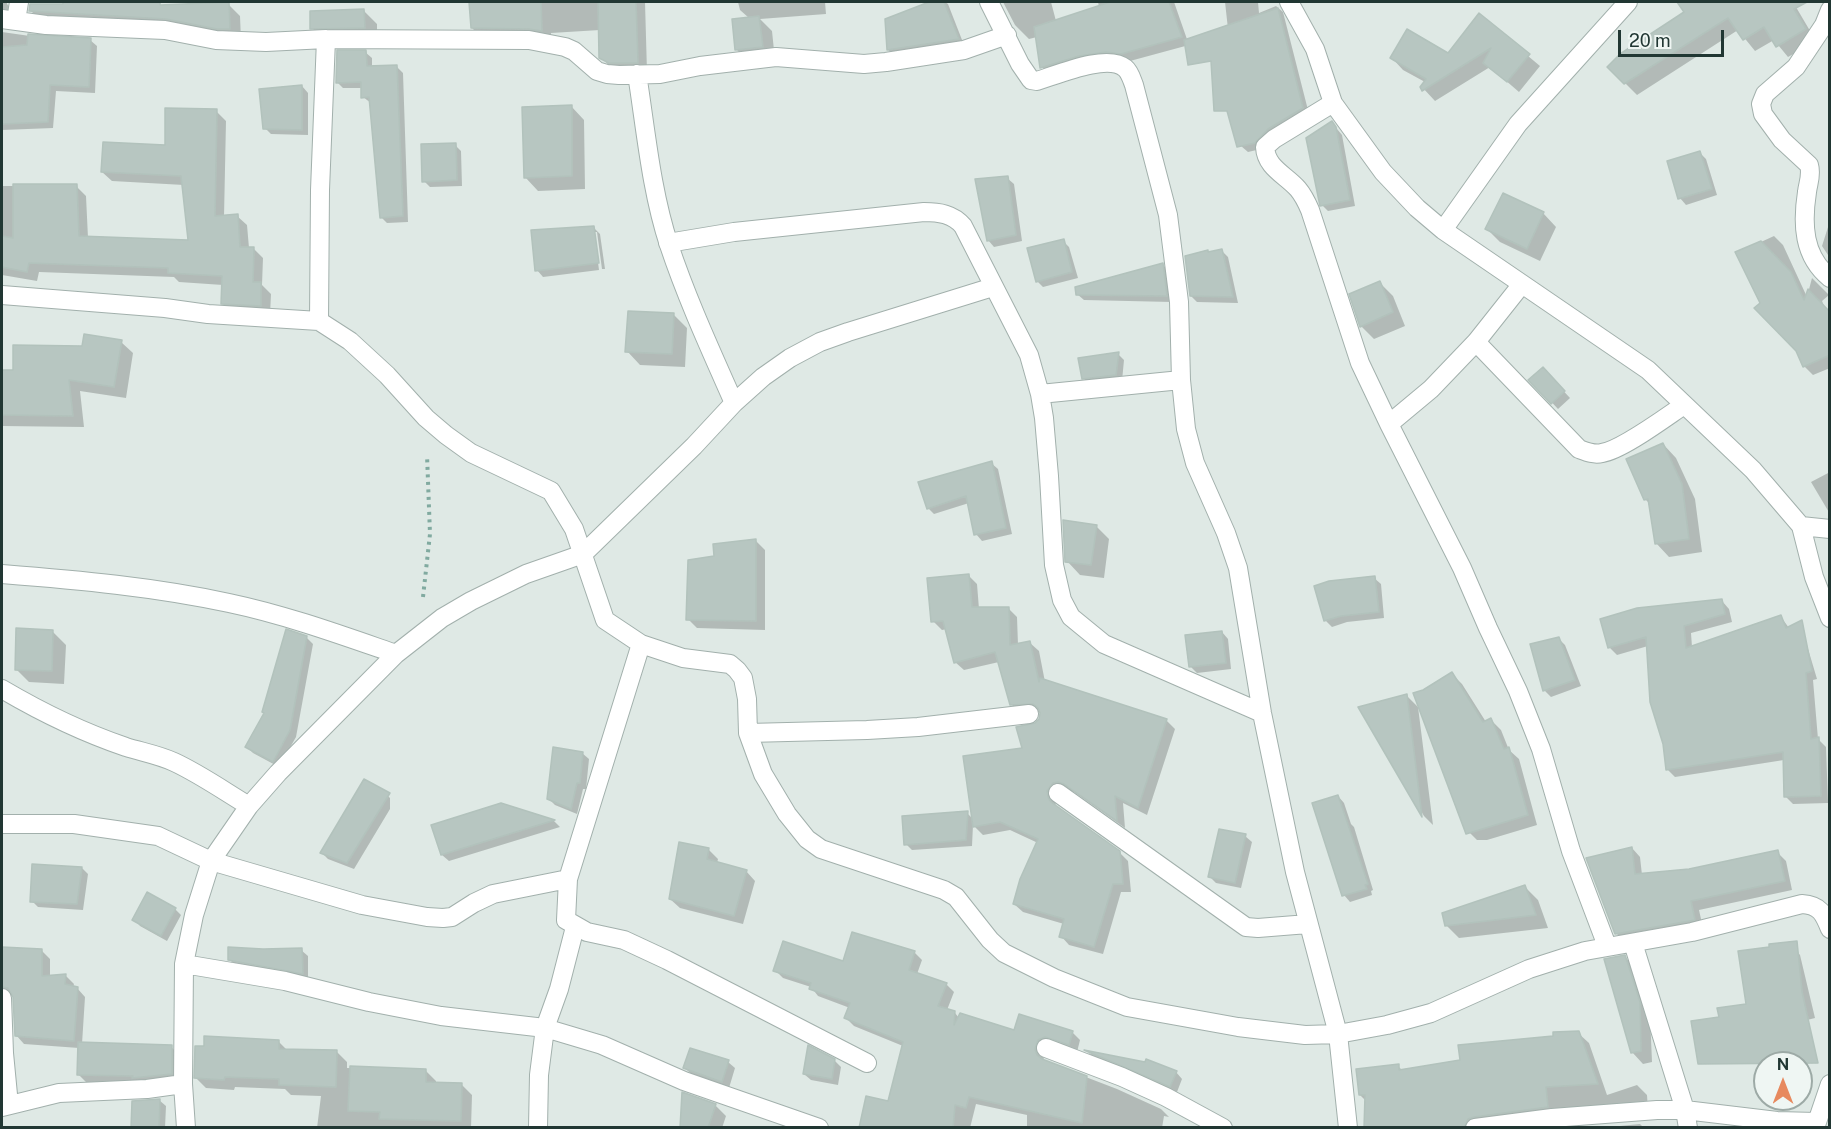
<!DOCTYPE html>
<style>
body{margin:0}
#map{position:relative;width:1831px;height:1129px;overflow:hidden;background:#dfe9e5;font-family:"Public Sans",sans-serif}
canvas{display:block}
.frame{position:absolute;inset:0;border:3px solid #213733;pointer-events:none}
.north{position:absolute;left:1753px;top:1051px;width:60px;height:60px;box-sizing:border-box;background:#eff6f3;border:2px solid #9daaa6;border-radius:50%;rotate:0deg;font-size:16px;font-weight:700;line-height:24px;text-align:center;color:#213733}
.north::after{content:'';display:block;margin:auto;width:21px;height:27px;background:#e7895e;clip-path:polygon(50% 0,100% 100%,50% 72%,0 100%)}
.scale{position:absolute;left:1618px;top:30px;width:106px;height:27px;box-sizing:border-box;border:3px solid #213733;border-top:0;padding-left:8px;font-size:18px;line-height:21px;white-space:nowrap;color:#213733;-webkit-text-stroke:4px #eff6f3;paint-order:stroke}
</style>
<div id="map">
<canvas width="1831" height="1129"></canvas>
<div class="frame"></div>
<div class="north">N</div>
<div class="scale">20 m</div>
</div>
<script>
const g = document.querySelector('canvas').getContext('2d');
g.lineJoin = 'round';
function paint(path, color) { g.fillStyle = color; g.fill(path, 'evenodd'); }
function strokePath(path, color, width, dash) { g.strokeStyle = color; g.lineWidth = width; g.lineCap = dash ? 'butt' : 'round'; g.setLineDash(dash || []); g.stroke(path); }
const shadow = new Path2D(`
 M2,2H7V4L13,11L2,17Z
 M471,2H645L647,72L611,67L600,57V30L551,33V40L482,38L472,28Z
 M738,2H825L826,14L760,19L772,31L775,60L750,63L737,50L749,18L740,10Z
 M933,2H945L948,4L964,45L895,56L888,50L886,20Z
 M1003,2H1051L1056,21L1099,7L1098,2H1174L1189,45L1130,61L1050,76L1042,67L1037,37L1029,39L1015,25Z
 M1225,2H1258L1259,13L1276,6L1283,12L1309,114L1261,149L1248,152L1241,146Z
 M1678,2H1793L1816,41L1788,57L1774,40L1755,51L1738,30L1637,95L1609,67L1686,13Z
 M228,4L240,16L241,40L42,22L31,11V7L36,12Z
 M363,10L377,24V41H325L312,28Z
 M1479,15L1540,66L1519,92L1490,67L1435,101L1422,87L1425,82L1403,70L1392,58L1448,54Z
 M2,32L44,38L90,40L97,46L95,93L56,91L53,128L2,130Z
 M365,52L372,58V68L397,67L403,73L408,222L387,223L381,217L371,103L363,97L362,88H343L337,82Z
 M302,86L308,93V135L271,134L265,128Z
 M571,106L584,120L585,189L538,191L525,177Z
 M216,111L226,121L224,217L237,216L247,225L249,248H253L263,258L262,285L271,294L270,315L232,313L222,303L223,285L179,282L174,277L39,272L37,281L2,275V186H76L86,196L88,238L189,241L184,185L112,181L102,172L166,146Z
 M1332,123L1342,135L1355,206L1328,211L1322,205Z
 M455,145L461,151L462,186L430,187L424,181Z
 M1700,153L1706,159L1717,195L1686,205L1680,198Z
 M1007,178L1014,184L1022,241L994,247L988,240Z
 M1543,213L1556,227L1540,261L1500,242L1487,229Z
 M1829,224H1830V258L1822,246Z
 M594,228L600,234L605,269H602L597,232H594L599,270L543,277L537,270Z
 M1774,236L1783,245L1807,297L1812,278L1829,295L1822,301L1830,319V368L1813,375L1804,366L1797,350L1761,303L1737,253Z
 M1063,241L1069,247L1078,278L1043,287L1037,281Z
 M1221,250L1228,257L1238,303L1197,302L1191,296L1209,253Z
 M1162,264L1168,270L1172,302L1084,300L1077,294Z
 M1380,283L1393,296L1405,326L1374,339L1361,326Z
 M673,314L687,328L685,367L640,365L627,351Z
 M121,342L133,353L126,398L80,391L84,427L2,426V371L14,372L83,348Z
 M1118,354L1124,360L1122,381L1090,384L1083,378Z
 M1543,369L1570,398L1558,409L1531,380Z
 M1663,444L1676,458L1695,499L1702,552L1669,557L1656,543L1650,504L1645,499Z
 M991,463L998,469L1012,534L982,541L976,534L969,503L934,514L928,508Z
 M1830,472V514L1811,482Z
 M1096,526L1109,539L1104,578L1080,575L1067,561Z
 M756,541L765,550V630L697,628L688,619L716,557Z
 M968,575L977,584L979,609L1008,608L1017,617L1018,645L1030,643L1039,651L1045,682L1166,720L1175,729L1147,815L1123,803L1125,828L1074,792L1068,790L1055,800L1056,807L1119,852L1128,861L1131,892H1121L1103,954L1069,945L1061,936L1064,924L1023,912L1014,904L1038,843L1010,830L983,835L973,825L972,846L912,850L906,844L967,813L973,819L1024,749L1040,720L1042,712L1020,713L1011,704L999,662L964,670L955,662L947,629L942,630L933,621Z
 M1374,578L1381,584L1384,618L1347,622L1332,627L1326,621L1316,587Z
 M1722,601L1729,609L1732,622L1691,633L1692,647L1781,617L1789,628L1803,632L1817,679L1813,680L1818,739L1826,747L1828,803L1793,804L1785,796L1784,760L1675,777L1668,770L1648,646L1617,655L1609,647Z
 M53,632L66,645L64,684L29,682L16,669Z
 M1222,632L1228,639L1231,669L1197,673L1191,667Z
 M306,637L313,644L296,737L279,767L253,753L247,747Z
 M1559,639L1565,645L1581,686L1551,697L1545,691L1532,645Z
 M1452,674L1462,684L1486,722L1491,720L1501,730L1509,750L1519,759L1537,825L1487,840H1477L1467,830Z
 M1407,696L1418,707L1433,825L1424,816L1360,708Z
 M582,753L589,759L586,789H583L577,814L555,805L548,798Z
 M384,792L390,798V809L354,869L328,859L322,853Z
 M1338,796L1344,803L1351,824L1354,827L1373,890L1371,891L1372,895L1350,902L1344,895Z
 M501,805L554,821L560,827L449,861L442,855Z
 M1245,836L1252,842L1241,888L1216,883L1210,877Z
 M681,844L709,850L718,859L717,863L746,871L755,881L743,924L680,908L670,899Z
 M1632,848L1640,857L1642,875L1690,871L1777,852L1786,861L1792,890L1699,910L1703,928L1625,942L1616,933Z
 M82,868L88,874L83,910L38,907L32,901Z
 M1525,887L1538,900L1548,928L1459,938L1446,925Z
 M175,909L181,915L167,941L140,926L134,919Z
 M1791,945L1800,955L1815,1018L1760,1032Z
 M2,949L42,951L50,959V977L66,976L74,984L73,987L77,988L85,997L82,1044L171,1047L185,1060L184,1087H91L78,1074L79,1048L24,1044L16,1035L14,995L4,997L2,1001Z
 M301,950L308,956V979L236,966L229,959Z
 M914,952L922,960L917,974L946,984L954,992L947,1010L955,1013L959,1018L1015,1032H1072L1080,1040L1077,1052L1043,1053L1044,1061L1117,1089L1161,1109L1169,1117L1164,1116L1162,1128H1027V1115L976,1104L970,1128H860L889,1103L903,1046L854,1026L846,1018L850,1008L818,996L811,987L783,978L775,970L845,963Z
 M1625,957L1636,968L1650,1015L1652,1062L1643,1064L1632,1052Z
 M1578,1033L1589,1043L1607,1095L1637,1085L1647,1095L1648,1110L1482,1128H1366V1101L1360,1095L1398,1066L1403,1071L1461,1062Z
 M278,1041L288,1051L337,1052L347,1062V1068L425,1070L436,1081V1084H461L472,1095L471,1128H317L321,1096L291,1095L285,1089L235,1087L234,1090L206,1088L196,1078Z
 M1088,1053L1176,1072L1182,1079L1177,1092L1092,1056Z
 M834,1060L841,1067L838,1085L811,1080L804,1074Z
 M728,1062L735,1068L729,1088L691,1074L685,1068Z
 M159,1100L166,1106L165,1128H133Z
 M715,1105L726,1116L722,1128H681Z
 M1640,1124L1644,1128H1599Z`);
const building = new Path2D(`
 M63,2H160V5L229,2L230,29H217L166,19L29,11L30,4H63Z
 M469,2H541L542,31L529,29L471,28Z
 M598,2H636L638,63H609L599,58Z
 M929,2H944L959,39L887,50L885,19Z
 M1110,2H1169L1182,37L1121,54L1106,52L1079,56L1040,68L1034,27Z
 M1677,2H1807L1794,9L1806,29L1776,47L1764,27L1743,40L1728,18L1624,84L1607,67L1620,54L1684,12Z
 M1278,8L1303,108L1268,129L1255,143L1237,147L1227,111H1214L1211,61L1188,65L1184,40Z
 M364,9L365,28L310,29V11Z
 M1479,13L1530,54L1507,82L1483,63L1491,48L1422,91L1420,87L1426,79L1390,58L1407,29L1448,53Z
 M759,16L763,47L735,50L732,19Z
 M28,34L91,38L89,87L50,85L48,122L2,124V47L27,45Z
 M337,50H366L367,66L397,65L403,216L380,218L369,97L361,98V82L336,83Z
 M302,85V130L263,129L259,89Z
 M572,105V176L524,178L522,107Z
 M165,108L217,109L215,216L238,214L240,247H254L253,282H261V306L221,304L222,276L168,273V268L29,263L27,272L2,267V236L13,238V184H77L79,236L188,240L181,176L101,172L103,142L165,145Z
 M1332,121L1336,127L1350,200L1320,206L1306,138Z
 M456,143L457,180L422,182L421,144Z
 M1700,151L1712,189L1678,199L1667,161Z
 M1008,176L1016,235L987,241L975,179Z
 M1503,193L1544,212L1527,249L1485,229Z
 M594,226L599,263L535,271L531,230Z
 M1064,239L1072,272L1036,282L1027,248Z
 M1761,241L1791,272L1804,300L1808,289L1830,312V355L1803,367L1796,351L1754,308L1760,303L1735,252Z
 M1222,249L1233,297L1190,296L1185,256L1208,250V252Z
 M1163,263L1167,296L1076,295L1075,287Z
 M1380,281L1393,312L1360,327L1349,294Z
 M628,311L674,313L672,354L625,352Z
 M84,334L122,340L114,387L69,380L73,416L2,415V370H13V345L82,346Z
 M1119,352L1116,375L1082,379L1078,358Z
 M1543,367L1565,391L1551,404L1528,380Z
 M1663,443L1682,484L1689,539L1655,544L1648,499L1644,500L1626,459Z
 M992,461L1006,528L974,535L966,496L927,509L918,482Z
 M1063,520L1097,525L1091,565L1065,562Z
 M756,539V621L686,620L688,560L714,556L713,544Z
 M969,574L972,607H1009L1010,645L1030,641L1039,682L1040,678L1167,719L1138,808L1115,796L1117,821L1064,784L1058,782L1053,783L1047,791L1048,797L1051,802L1120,851L1123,884H1113L1094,947L1059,937L1064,919L1013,904L1020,879L1038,839L1000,822L973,827L963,756L1022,748L1016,727L1035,723L1039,719L1040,713L1038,708L1033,704L1010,705L995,652L954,663L943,621L931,622L927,578Z
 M1375,576L1379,612L1341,616L1324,621L1314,586L1329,581Z
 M1722,599L1725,614L1684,626L1686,648L1781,615L1786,628L1802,620L1812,671L1806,673L1811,739L1819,737L1821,796L1784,797L1783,752L1666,770L1663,744L1650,702L1646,637L1608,648L1600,619L1637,608Z
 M16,628L53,630L52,671L15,670Z
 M286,629L307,636L290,730L273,762L245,747L264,713L262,712Z
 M1222,631L1226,663L1189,667L1185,635Z
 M1559,637L1575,680L1543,691L1530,644Z
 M1452,672L1483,722L1491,718L1504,749L1509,747L1528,815L1466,834L1413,693L1423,690Z
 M1407,694L1422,817L1358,707Z
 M553,747L583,752L580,783H577L571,809L547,799Z
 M364,779L390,793L347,863L320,853Z
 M1338,795L1368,884L1365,885L1367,889L1342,896L1312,803Z
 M501,803L555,820L441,855L431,825Z
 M968,811L966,840L904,845L902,816Z
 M1219,829L1246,834L1235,883L1208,877Z
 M679,842L709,848L707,859L747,870L734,916L669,899Z
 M1632,847L1635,874L1689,869L1778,850L1785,881L1691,901L1695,920L1615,934L1586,858Z
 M32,864L82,867L77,904L30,902Z
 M1525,885L1536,915L1445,926L1442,913Z
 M147,892L176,908L161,936L132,920Z
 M852,932L915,951L909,970L947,983L938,1006L955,1011L954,1025L960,1013L1014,1030L1019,1014L1073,1031L1069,1045L1045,1037L1038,1040L1035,1049L1037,1055L1042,1059L1087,1076L1082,1123L969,1097L966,1108L955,1105L953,1128H859L866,1096L888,1101L903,1042L844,1018L850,1003L809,989L811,983L773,971L783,941L843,961Z
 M1797,941L1802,992L1818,1063L1698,1064L1691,1021L1719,1017L1717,1008L1746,1004L1738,951L1769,947V944Z
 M2,947L42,949V976L66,974L65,984L78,987L74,1041L15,1036L13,997L8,988L2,987Z
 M228,947L263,949L302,948L303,974L228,960Z
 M1625,955L1640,1002L1641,1051L1631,1053L1604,959Z
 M1579,1031L1598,1084L1546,1087L1548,1107L1474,1117L1468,1119L1464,1128H1364L1365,1095H1359L1356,1069L1399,1064V1070L1460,1060L1458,1045L1553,1036V1032Z
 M204,1036L279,1040V1049L337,1050L336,1087L279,1085V1079L225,1077L224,1080L194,1078L195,1046H204Z
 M78,1042L172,1045V1074L132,1078L133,1076L77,1075Z
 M808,1045L835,1059L832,1079L803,1074Z
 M690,1048L729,1060L722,1082L683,1068Z
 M1084,1050L1145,1062L1146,1059L1177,1071L1170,1087Z
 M350,1066L426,1069V1082L462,1083L461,1121L379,1119L380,1112L348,1111Z
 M682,1092L716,1104L708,1128H680Z
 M160,1099L159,1128H131L132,1101Z`);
const path = new Path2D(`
 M423,597L430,534L427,455`);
const minor = new Path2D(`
 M989,2L1020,64L1031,80L1037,81C1057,75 1107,53 1125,68C1130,72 1132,80 1134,85L1168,215L1179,302L1181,380L1186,429L1195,463L1226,533L1238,568L1262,713L1295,872L1338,1034L1348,1128
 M1289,2L1315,49L1333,103L1383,172L1417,208L1443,230L1648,370L1753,470L1801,526L1814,577L1830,618
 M1830,10L1824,25L1796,67L1765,94L1761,104L1763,114L1782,140L1809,165C1812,175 1808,183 1807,192C1802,224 1803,256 1830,278
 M2,19L46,25L165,30L216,40L266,42L326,39L529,40L565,47L574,51L597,71L607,74L619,75L660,74L700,66L776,57L864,64L886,62L964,50L1007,35
 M16,21L19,2
 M637,74C646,131 651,190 669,245C687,299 711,351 734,403
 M1333,103L1274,139L1265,147C1266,168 1286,175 1298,189C1303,195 1307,203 1310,210L1360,363L1389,424L1462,568L1488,628L1518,691L1541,749L1571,851L1607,946
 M1443,230L1518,124L1628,2
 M668,243L734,232L924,212C939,212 953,214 963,226L1029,355L1040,394L1044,418L1049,476L1054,565L1062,600L1071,617L1104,644L1262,713
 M2,295L165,308L208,314L319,321L350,341L387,375L426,418L446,435L471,453L551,491L574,529L605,620L641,644L683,658L730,664L737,670L743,678L747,699L748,733L763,774L787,814L807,839L821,849L944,890L956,897L990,940L1004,953L1054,978L1127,1007L1238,1027L1305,1035L1338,1034L1387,1025L1431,1013L1529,969L1585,951L1692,932L1802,904C1820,905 1824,914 1830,929
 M319,321L320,190L326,39
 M1476,342L1579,449C1587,452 1594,455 1602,453C1622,450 1666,417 1684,405
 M1040,394L1181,380
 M1389,424L1431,389L1476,342L1522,284
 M1801,526L1830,529
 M2,574C78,580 155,587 229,603C286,615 341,635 396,654
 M641,644L568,879L566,920L587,932L624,940L667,960L867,1063
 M2,689C41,712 82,732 126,747C142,752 159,755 174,762C200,774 224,791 249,806
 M748,733L867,730L918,727L1029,714
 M1058,793L1246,927L1258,928L1308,924
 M2,824H74L158,836L211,861L362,905L427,917L443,918L452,917L474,903L493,894L568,879
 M1633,943L1685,1110L1688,1128
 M184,964L285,981L369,1002L441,1016L545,1028L602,1045L684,1081L819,1128
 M2,998L4,1053L9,1105
 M1046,1048L1122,1077L1166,1097L1223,1128
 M2,1107L59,1093L147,1089L183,1084
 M186,1128L183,1084L184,964L194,915L211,861L249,806L278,773L396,654L442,618L471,601L526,574L583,554L694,446L734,403L763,377L790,358L820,342L848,332L993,287
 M538,1128L539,1075L545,1028L559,989L575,927
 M1475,1128L1552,1118L1657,1110H1685L1777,1121L1816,1122
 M1815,1128L1830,1084`);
paint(shadow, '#0003');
paint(building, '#b7c6c1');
strokePath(building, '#b2c2bc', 1.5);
strokePath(minor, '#a2b0ac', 20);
strokePath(path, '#81aaa0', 4, [3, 4.5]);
strokePath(minor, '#fff', 18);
</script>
